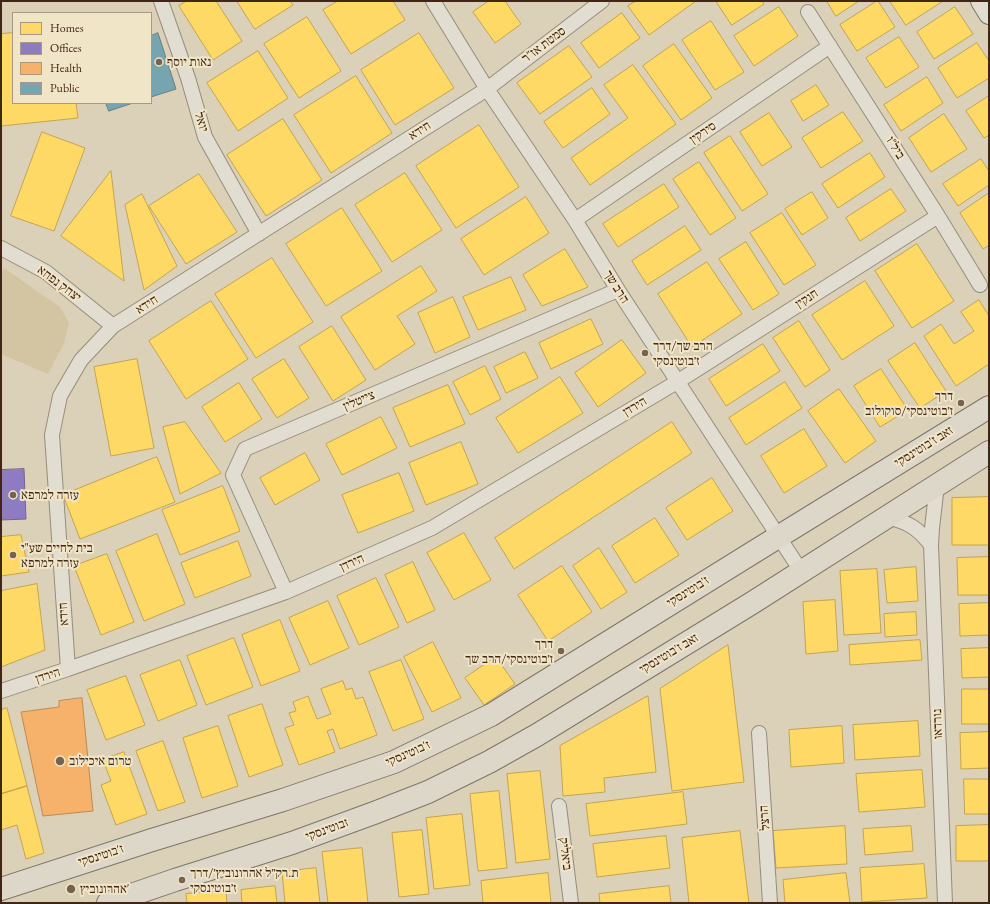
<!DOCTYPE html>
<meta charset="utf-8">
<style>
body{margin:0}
#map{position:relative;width:990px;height:904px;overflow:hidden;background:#dbd1b8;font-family:"EB Garamond",serif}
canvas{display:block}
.frame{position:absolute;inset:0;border:2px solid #402617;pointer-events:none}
.legend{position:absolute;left:12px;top:12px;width:140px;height:92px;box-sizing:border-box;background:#f1e5c7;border:1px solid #aa9981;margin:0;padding:5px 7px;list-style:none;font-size:12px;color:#402617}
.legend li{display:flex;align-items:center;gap:8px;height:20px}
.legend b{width:20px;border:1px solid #aa9981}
</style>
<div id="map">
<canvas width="990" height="904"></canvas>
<div class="frame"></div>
<ul class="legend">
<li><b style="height:11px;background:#ffd966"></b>Homes</li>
<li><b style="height:11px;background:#8e7cc3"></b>Offices</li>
<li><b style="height:11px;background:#f6b26b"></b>Health</li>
<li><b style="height:11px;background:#76a5af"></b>Public</li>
</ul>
</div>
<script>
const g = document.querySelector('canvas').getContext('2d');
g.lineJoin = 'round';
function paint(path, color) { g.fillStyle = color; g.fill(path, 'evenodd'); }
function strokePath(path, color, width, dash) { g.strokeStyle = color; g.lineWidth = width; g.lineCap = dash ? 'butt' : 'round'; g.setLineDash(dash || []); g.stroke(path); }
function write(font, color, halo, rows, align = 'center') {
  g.font = font + ' "EB Garamond","Frank Ruhl Libre",serif'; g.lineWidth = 4; g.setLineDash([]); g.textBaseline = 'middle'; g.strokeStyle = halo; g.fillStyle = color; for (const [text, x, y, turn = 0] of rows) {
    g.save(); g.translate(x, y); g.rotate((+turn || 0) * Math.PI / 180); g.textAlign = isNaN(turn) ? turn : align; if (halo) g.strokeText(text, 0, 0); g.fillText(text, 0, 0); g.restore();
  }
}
const green = new Path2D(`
 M4,268L60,307L69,323L64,343L48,374L1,354V274Z`);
const homes = new Path2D(`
 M187,1H216L242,41L213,60L179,6Z
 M237,1H290L293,5L255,29Z
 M338,1H393L405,20L351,54L323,10Z
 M489,1H505L521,24L495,43L473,12Z
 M636,1H696L649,35L628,6Z
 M716,1H762L764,4L732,25Z
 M827,1H859L836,16Z
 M877,1H878L895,27L857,51L840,25Z
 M890,1H943L906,25Z
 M779,7L798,36L754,66L734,36Z
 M955,7L973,34L934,59L917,32Z
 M622,13L640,38L599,68L581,43Z
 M307,17L341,71L299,98L264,44Z
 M711,21L744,72L715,90L682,40Z
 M13,33V103H76L78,118L1,126V34Z
 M419,33L454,88L395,125L361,70Z
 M899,37L919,67L886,88L866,58Z
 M977,43L989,61V78L957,98L938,68Z
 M674,44L712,98L681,120L643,66Z
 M569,46L592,77L540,114L517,83Z
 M258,51L288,98L238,131L207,83Z
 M633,65L676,124L590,185L571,158L628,118L604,85Z
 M356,76L392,133L331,173L294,115Z
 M927,77L943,103L901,131L884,105Z
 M816,85L829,105L803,121L791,101Z
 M592,88L610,114L563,148L544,122Z
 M989,96V135L984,138L966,111Z
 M843,112L863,141L821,168L802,138Z
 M769,113L792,147L762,166L740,132Z
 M944,114L967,149L931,172L909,138Z
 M283,119L322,180L266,216L227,155Z
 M479,125L519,187L456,228L416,166Z
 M42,132L85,148L54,231L11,216Z
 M730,136L768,194L742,211L704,153Z
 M870,153L885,177L838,208L822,184Z
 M981,159L989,171V185L958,206L943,184Z
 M699,162L736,218L710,235L673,179Z
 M111,171L124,281L61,236Z
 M405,173L442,230L392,262L355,205Z
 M199,174L237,232L186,264L149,206Z
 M664,184L679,207L618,247L603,224Z
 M891,189L906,211L860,241L846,218Z
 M812,192L828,218L802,235L785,209Z
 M989,193V245L983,249L960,213Z
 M142,194L177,266L144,290L125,205Z
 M526,197L549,233L484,275L461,239Z
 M342,208L382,271L326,306L286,244Z
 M782,213L816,265L784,285L750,233Z
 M685,226L701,250L647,285L632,261Z
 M746,242L779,294L753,310L719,259Z
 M917,244L954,301L912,328L875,271Z
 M565,249L588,287L542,306L523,275Z
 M272,258L313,322L256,358L215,294Z
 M707,262L742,314L692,347L658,294Z
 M421,266L437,291L397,316L415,344L375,370L341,317Z
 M511,277L526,310L478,330L463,297Z
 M865,281L894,326L842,360L812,315Z
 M453,297L470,337L435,353L418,313Z
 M979,300L989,316V364L956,386L924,336L941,324L954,344L974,331L961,312Z
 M211,301L248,359L186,399L149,341Z
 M591,319L603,344L551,369L539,343Z
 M799,321L830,370L805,387L773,338Z
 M332,326L366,380L333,401L299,347Z
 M622,340L646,373L598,407L575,373Z
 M915,343L946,391L920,408L888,361Z
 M763,344L780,371L726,406L709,379Z
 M525,352L538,378L506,393L494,367Z
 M137,359L154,448L111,456L94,367Z
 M284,359L309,398L277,418L252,379Z
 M485,366L501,399L470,415L453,382Z
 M881,369L908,410L880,427L854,386Z
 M560,377L583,413L518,453L496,418Z
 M785,382L802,408L746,445L729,418Z
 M239,383L262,419L225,442L202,407Z
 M448,385L465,424L410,447L393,408Z
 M839,389L876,441L845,463L808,411Z
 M381,417L397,448L342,475L326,444Z
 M185,422L221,473L180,494L163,427Z
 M672,422L692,453L514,569L495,538Z
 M804,429L827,466L784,493L761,456Z
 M461,442L478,484L426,505L409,463Z
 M305,453L320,480L275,505L260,478Z
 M157,457L175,502L80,539L63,495Z
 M399,473L414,511L358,533L342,495Z
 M712,478L733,511L687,540L666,508Z
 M223,486L240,531L180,555L162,510Z
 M989,497V545H952V498Z
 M655,518L679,555L635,583L612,546Z
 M464,533L491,580L454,600L427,553Z
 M157,534L185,604L144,621L116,551Z
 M21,535L29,572L1,576V537Z
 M238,541L251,576L195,598L181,563Z
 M599,548L627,592L601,609L573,566Z
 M107,554L134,622L101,635L74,566Z
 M989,557V595H958L957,558Z
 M413,562L435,610L407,623L385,575Z
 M562,566L592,612L548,641L518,595Z
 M916,567L918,601L887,603L884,570Z
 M877,569L881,633L844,635L840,571Z
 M376,578L399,627L359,645L337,596Z
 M37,584L45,650L1,667V591Z
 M835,600L838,651L806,654L803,602Z
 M328,601L349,648L310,665L289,618Z
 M989,603V635L960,636L959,604Z
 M916,612L917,635L885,637L884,614Z
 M280,620L300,671L261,686L242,635Z
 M234,638L253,687L206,705L187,656Z
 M920,640L922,660L850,665L849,645Z
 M433,642L461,698L432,712L404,657Z
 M728,645L744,782L672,791L660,689Z
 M989,648V677L962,678L961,649Z
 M496,657L515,684L484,705L465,678Z
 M180,660L197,705L158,721L140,675Z
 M401,660L424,719L393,731L369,672Z
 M126,676L145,725L106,740L87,690Z
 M343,681L346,690L352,688L356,699L363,697L377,735L340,749L333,729L327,731L335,752L299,765L285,728L294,725L289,713L296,711L293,702L308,696L317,719L331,714L321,689Z
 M962,689H989V724H962Z
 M648,696L656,772L604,778L605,792L563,796L560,746Z
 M262,704L283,765L249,777L228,716Z
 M7,708L27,786L1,794V710Z
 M918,721L920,756L855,760L853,725Z
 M218,726L238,786L202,798L183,738Z
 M842,726L844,763L791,767L789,730Z
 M989,732V768L961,769L960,733Z
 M163,741L185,802L158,811L136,751Z
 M124,752L147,814L116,825L101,785L111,781L103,760Z
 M922,770L925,807L859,812L856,774Z
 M540,771L550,859L516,863L507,774Z
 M964,779H989V814H965Z
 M27,786L44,853L26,859L17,825L1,830V794Z
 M499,791L507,868L478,871L470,794Z
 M683,792L687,824L590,836L586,804Z
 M462,814L470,885L434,889L426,818Z
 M989,825V861H956V826Z
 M845,826L847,864L776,868L773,831Z
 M911,826L913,851L865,855L863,829Z
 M422,830L429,894L399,897L392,833Z
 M740,831L749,903H689L682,838Z
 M666,836L670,868L597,877L593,844Z
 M362,848L368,903H328L322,852Z
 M924,864L927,898L862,902L860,868Z
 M316,868L320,903H285L282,872Z
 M548,873L551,903H483L481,881Z
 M846,873L850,903H785L783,880Z
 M275,886L277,903H242L241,890Z
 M669,886L671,903H600L599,894Z
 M226,890L227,903H187L186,894Z`);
const offices = new Path2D(`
 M24,469L26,519L1,520V470Z`);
const health = new Path2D(`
 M82,698L93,811L43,816L21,712L59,707V701Z`);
const public = new Path2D(`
 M158,33L176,89L151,97V36Z
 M106,103H133L109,111Z`);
const street = new Path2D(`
 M161,1L188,78L205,137L259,234
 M433,1L487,89L575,220L618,290L801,571
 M808,12L938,216L980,285
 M575,220L830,46
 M1,248L46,272L113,326
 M937,485L932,528L931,545L945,903
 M886,517C908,522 918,528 931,545
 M286,592L233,475L245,449L618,290
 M68,669L52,435L60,396L81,360L113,326L487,89L602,1
 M1,691L68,669L286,592L432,528L677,382L938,216
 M759,733L770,903
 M559,806L571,903`);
const secondary = new Path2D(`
 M981,1L989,14`);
const primary = new Path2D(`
 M1,889L152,840L283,800L394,762L491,715L778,537L989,407
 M108,903L175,880L292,843L374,813L428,792L489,762L537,735L752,603L989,452`);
const markers = [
 [159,62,4,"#76624f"],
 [645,353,4,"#76624f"],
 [961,403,4,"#76624f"],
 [13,495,4,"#76624f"],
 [13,555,4,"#76624f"],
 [561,651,4,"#76624f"],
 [60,761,5,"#76624f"],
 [182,880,4,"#76624f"],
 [71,889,5,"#76624f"]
];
const streetNames = [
 ["סמטת אז\"ר",544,45,-37],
 ["יואל",201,122,74],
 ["חידא",420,131,-33],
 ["סירקין",703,133,-34],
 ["ביל\"ו",895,148,58],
 ["יצחק נפחא",59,284,37],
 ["הרב שך",616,287,58],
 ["חנקין",807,299,-33],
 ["חידא",147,305,-32],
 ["צייטלין",359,401,-23],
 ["הירדן",635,407,-31],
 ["זאב ז'בוטינסקי",924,447,-32],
 ["הירדן",352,563,-24],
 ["ז'בוטינסקי",688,592,-32],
 ["חידא",64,614,-94],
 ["זאב ז'בוטינסקי",669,654,-31],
 ["הירדן",48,676,-18],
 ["נורדאו",938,724,-92],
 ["ז'בוטינסקי",408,754,-24],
 ["הרצל",765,818,-94],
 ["זבוטינסקי",327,830,-20],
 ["ביאליק",565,854,83],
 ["ז'בוטינסקי",101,856,-18]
];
const poiNames = [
 ["נאות יוסף",167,62],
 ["הרב שך/דרך",653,346],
 ["ז׳בוטינסקי",653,361],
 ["דרך",953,396,"right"],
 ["ז׳בוטינסקי/סוקולוב",953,411,"right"],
 ["עזרה למרפא",21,495],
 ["בית לחיים שע\"י",21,548],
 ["עזרה למרפא",21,563],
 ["דרך",553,644,"right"],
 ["ז׳בוטינסקי/הרב שך",553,659,"right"],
 ["טרום איכילוב",69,761],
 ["ת.רק״ל אהרונוביץ׳/דרך",190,873],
 ["ז׳בוטינסקי",190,888],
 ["אהרונוביץ'",80,889]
];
paint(green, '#d3c4a2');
paint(homes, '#ffd966');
strokePath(homes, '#c6a34e', 1);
paint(offices, '#8e7cc3');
strokePath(offices, '#77628f', 1);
paint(health, '#f6b26b');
strokePath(health, '#bf8852', 1);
paint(public, '#76a5af');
strokePath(public, '#667f81', 1);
strokePath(street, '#958c7c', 16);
strokePath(secondary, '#7f7567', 22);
strokePath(primary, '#7f7567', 24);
strokePath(street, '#e2ddd1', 14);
strokePath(secondary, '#e2ddd1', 20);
strokePath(primary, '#ddd7c9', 22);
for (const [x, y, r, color] of markers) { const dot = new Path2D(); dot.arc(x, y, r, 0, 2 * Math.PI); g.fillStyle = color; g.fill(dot); strokePath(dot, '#f1e5c7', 1.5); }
write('13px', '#402617', '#f1e5c7', streetNames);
write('13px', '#402617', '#f1e5c7', poiNames, 'left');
</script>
